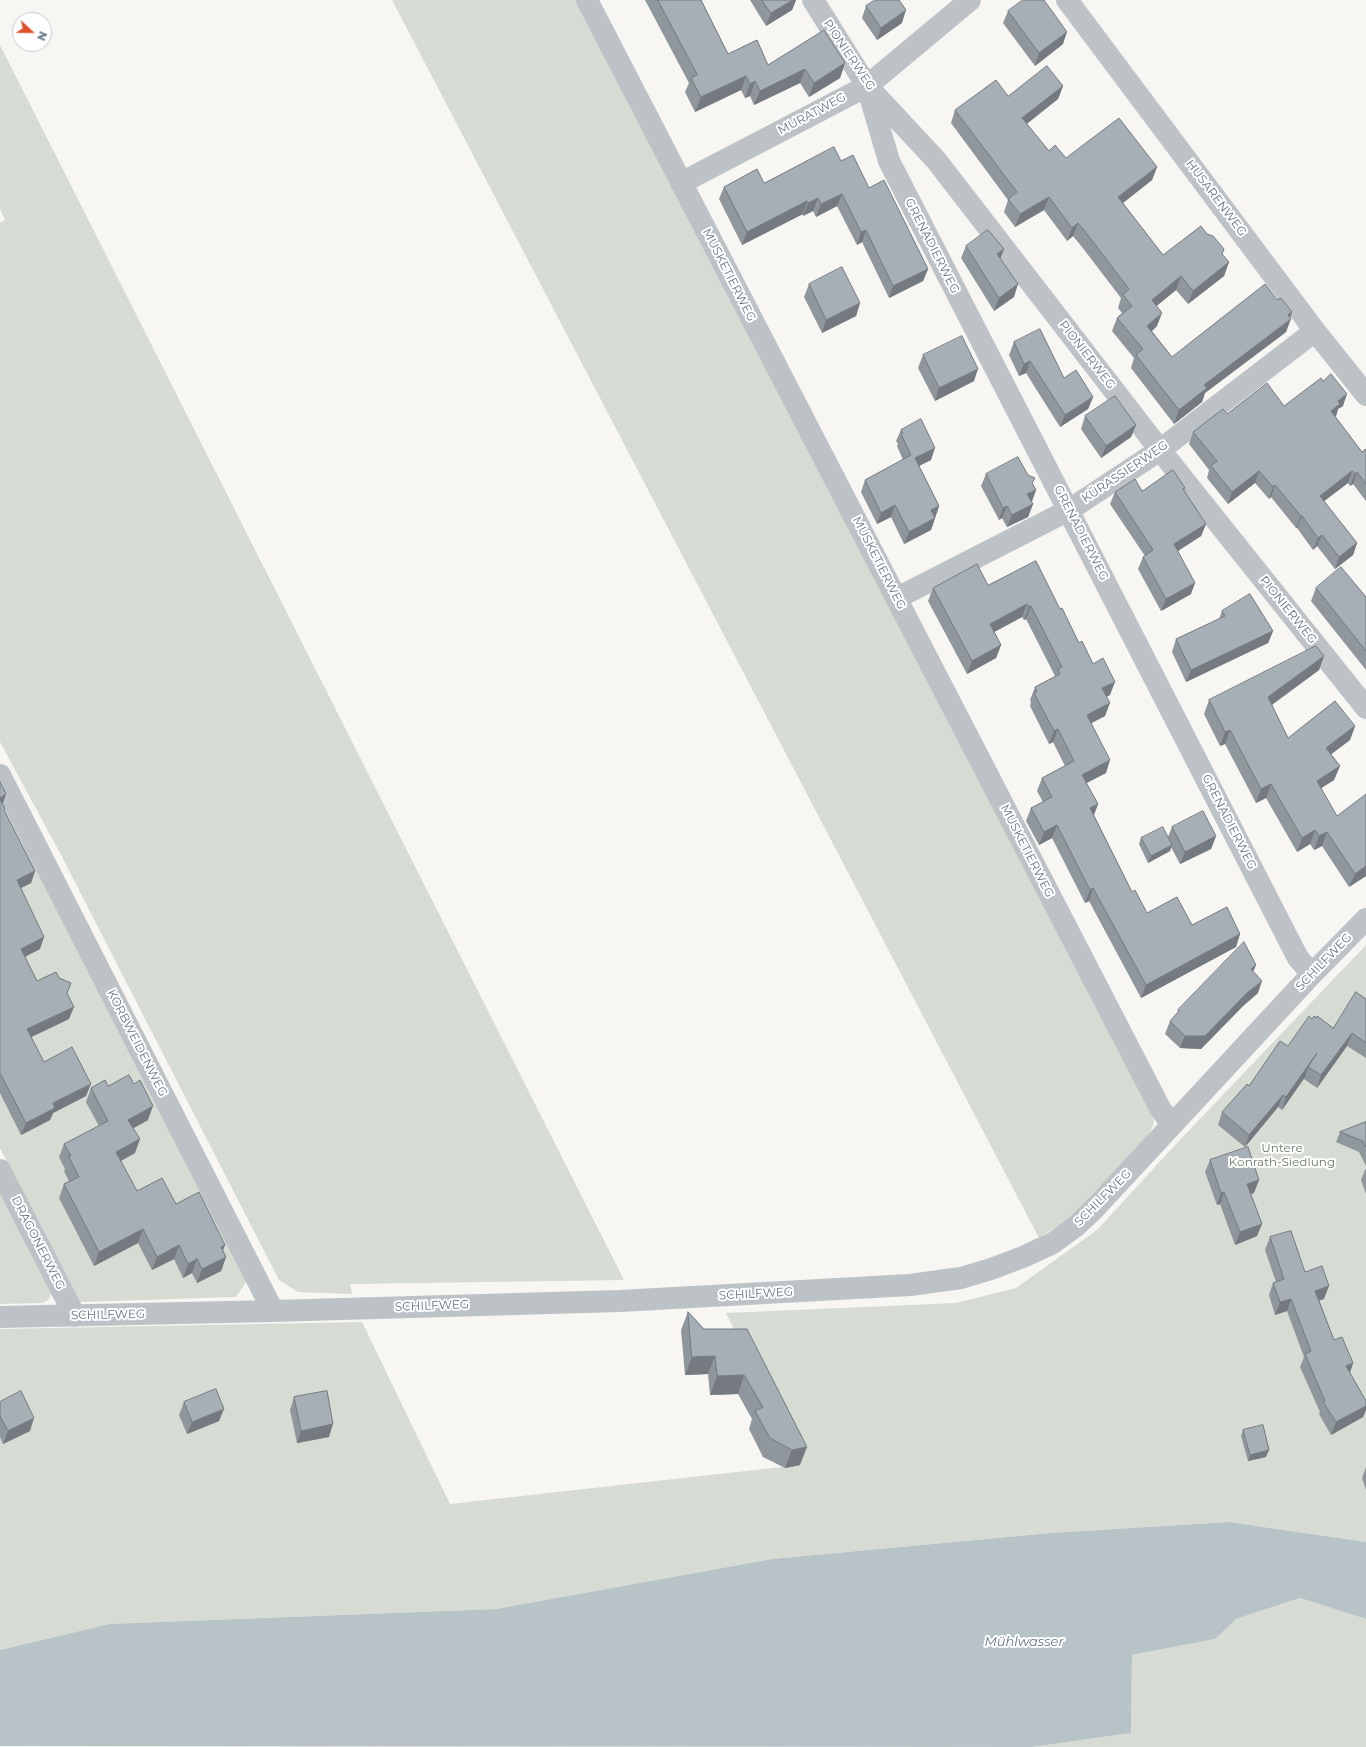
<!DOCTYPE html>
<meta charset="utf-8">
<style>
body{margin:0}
#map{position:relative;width:1366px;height:1747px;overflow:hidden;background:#f7f6f3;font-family:Montserrat,sans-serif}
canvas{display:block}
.north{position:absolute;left:12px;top:12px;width:40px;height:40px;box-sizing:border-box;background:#fff;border:1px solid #c2c9ce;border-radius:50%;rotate:112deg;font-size:11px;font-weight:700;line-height:16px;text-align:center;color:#667784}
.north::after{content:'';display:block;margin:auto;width:14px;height:18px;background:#df512b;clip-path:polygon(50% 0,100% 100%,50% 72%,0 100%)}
</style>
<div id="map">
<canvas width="1366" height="1747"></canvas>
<div class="north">N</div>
</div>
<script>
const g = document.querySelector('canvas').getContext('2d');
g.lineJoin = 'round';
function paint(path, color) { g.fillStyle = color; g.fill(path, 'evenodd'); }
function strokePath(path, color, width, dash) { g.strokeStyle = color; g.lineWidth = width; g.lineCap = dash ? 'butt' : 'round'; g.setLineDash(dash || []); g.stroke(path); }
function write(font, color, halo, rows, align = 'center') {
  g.font = font + ' Montserrat,sans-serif'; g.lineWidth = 4; g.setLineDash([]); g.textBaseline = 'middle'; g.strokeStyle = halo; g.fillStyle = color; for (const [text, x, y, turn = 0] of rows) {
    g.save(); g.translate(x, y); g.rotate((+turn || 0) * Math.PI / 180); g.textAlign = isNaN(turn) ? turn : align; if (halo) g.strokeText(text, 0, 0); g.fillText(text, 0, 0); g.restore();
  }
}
const green = new Path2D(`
 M392,0H579L1149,1107L1154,1122L1149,1136L1081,1210L1039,1238Z
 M0,45L624,1280L350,1284L352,1294L298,1292L279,1280L60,853L0,742V223L5,220L0,209Z
 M0,797L248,1279L236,1297L79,1302L0,1148Z
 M1366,945V1542L1229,1522L1050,1533L772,1559L496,1609L109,1624L0,1650V1329L362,1322L450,1504L800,1465L726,1313L956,1303L1016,1288L1097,1230L1177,1143Z
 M0,1190L52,1293L48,1300L43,1303L0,1304Z
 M1300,1598L1366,1619V1747H1032L1131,1733L1132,1655L1215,1639L1236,1619Z`);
const water = new Path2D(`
 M1229,1522L1366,1542V1619L1300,1598L1236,1619L1215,1639L1132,1655L1131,1733L1032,1747L0,1746V1650L109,1624L496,1609L772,1559L1050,1533Z`);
const minor = new Path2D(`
 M587,0L1161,1110L1172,1124
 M813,0L867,86L936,160L1160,450L1366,708
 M1067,0L1315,331L1366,395
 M867,86L889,161L1298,958L1312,974
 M681,183L867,86L970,0
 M897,598L1069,510L1160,450L1315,331
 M0,775L273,1311
 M0,1170L75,1316
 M0,1317L273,1311L620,1301L910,1285L961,1278L991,1269L1023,1257L1053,1243L1076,1226L1094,1209L1312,974L1366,919`);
const wall = new Path2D(`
 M645,0H701L728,54L768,65L845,63L840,78L809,97L800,83L754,105L750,96L745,98L741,90L695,112L685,92L689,83Z
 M750,0H796L792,10L766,26Z
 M866,6L902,23L877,40L862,18Z
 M1008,11L1063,44L1035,66L1003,23Z
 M1063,86L1058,99L1027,124L1049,151L1066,158L1157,167L1152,180L1123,203L1163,255L1222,254L1229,262L1224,276L1188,304L1176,290L1156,306L1157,326L1152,331L1172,357L1277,300L1292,312L1286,332L1205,393L1202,402L1174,424L1131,368L1134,358L1112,331L1117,318L1122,313L1118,308L1121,298L1082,247L1073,236L1067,241L1044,210L1015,227L1004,212L1008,200L951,123L955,110L1008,96Z
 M841,161L869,188L928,269L923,281L889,298L862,242L857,245L837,206L816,217L813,211L803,216V214L742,245L719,199L724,187L764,183Z
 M966,246L1000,258L1014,297L994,311L961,258Z
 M809,284L860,303L856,316L822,333L804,297Z
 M1014,342L1064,378L1093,397L1088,409L1060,427L1026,373L1019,376L1009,355Z
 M923,355L974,381L935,401L918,368Z
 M1284,406H1343L1338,409L1336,416L1335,417L1362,452L1366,449V501L1353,484L1350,486L1348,483L1324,501L1357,543L1353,555L1335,569L1317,546L1313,550L1297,528H1296L1271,497L1269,499L1255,483L1228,504L1207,478L1209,470L1189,444L1193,432L1227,414Z
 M1085,416L1136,425L1131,437L1101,458L1081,429Z
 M901,430L931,460L919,466L939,506L931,530L904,544L891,517L877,524L861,492L865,480L903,460L897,446L898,444L896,441Z
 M986,474L1032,484L1036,490L1032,502L1033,504L1028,517L1007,527L1002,518L999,520L981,486Z
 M1185,488L1184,491L1206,524L1201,536L1178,551L1191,594L1161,611L1138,569L1143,557L1145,556L1110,504L1115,492Z
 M988,585L1060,609L1079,643L1093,664L1110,695L1107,696L1105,716L1091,723L1106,773L1086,783L1098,804L1094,815L1132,892L1147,913L1192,925L1240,934L1236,947L1141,998L1089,901L1085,903L1052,838L1039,845L1026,821L1031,808L1043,802L1037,791L1042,778L1065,766L1053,742L1049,744L1030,706L1031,702L1030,700L1035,687L1055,676L1026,619L1024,620L1022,617L994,632L1001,645L996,658L967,674L928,601L933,588Z
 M1316,588L1366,597V670L1311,601Z
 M1222,611L1273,631L1268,643L1186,682L1172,652L1176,639L1219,619Z
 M1324,656L1319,670L1272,705L1288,738L1355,726L1350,740L1331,754L1340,766L1334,780L1321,788L1366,876L1349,887L1322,846L1314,850L1310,844L1297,852L1266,798L1256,803L1225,744L1220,746L1204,714L1209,700Z
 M0,782L3,804L5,809L4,811L35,871L31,883L21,888L40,949L25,957L37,981L67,993L69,1019L31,1037L44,1062L86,1096L53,1113L50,1120L21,1135L0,1093Z
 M1172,827L1216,836L1211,849L1180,864L1171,847L1170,851L1148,863L1139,844L1141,838L1168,837Z
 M1256,965L1253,971L1258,993L1243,1006L1201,1049L1180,1048L1165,1034L1170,1021L1177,1014L1178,1010Z
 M1366,999V1058L1347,1046L1317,1088L1304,1079L1305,1077L1282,1110L1278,1107L1245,1147L1218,1125L1222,1112L1288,1046L1312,1019L1316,1018L1333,1028Z
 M108,1086L148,1120L133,1128L135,1153L121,1161L137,1191L176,1204L223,1251L226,1257L221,1271L197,1283L192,1273L183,1278L174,1259L152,1270L138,1243L94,1266L59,1198L64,1184L69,1181L64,1171L65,1169L59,1157L64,1144L99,1126L86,1102L91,1088Z
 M1366,1122V1166L1359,1152L1336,1142L1340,1132Z
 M1210,1160L1254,1193L1250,1194L1257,1236L1235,1245L1220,1204L1217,1205L1205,1172Z
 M1366,1169V1194L1361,1180L1365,1170Z
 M1270,1237L1305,1272L1324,1299L1319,1300L1334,1340L1353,1363L1350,1373L1366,1401V1410L1363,1417L1331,1435L1319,1414L1320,1412L1300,1367L1304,1357L1287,1311L1275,1315L1269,1295L1273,1283L1276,1282L1265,1250Z
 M688,1312L704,1329H747L800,1465L785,1468L763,1457L749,1429L752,1419L738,1394L710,1395L708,1374L685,1375L681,1330Z
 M294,1397L329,1437L297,1443L290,1410Z
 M0,1402L30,1431L3,1444L0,1437Z
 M184,1402L219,1421L187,1434L179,1415Z
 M1243,1430L1266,1457L1248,1461L1241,1436Z
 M1366,1467V1490L1362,1478Z`);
const shadedWall = new Path2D(`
 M793,0H796L792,10L766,26L771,13Z
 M906,10L902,23L877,40L881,28Z
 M1067,32L1063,44L1035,66L1039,53Z
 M845,63L840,78L809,97L814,83Z
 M805,69L800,83L754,105L760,91Z
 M746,76L741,90L695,112L701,97Z
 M755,81L750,96L745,98L750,84Z
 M1063,86L1058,99L1017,131L1022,118Z
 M1157,167L1152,180L1114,210L1118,197Z
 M842,194L837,206L816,217L821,204Z
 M1049,197L1044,210L1015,227L1020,214Z
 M818,198L813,211L803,216L808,203Z
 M807,201L803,214L742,245L747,232Z
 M1078,223L1073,236L1067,241L1072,228Z
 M866,230L862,242L857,245L861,232Z
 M1004,249L999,262L997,254Z
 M1229,262L1224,276L1188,304L1193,291Z
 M928,269L923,281L889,298L893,286Z
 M1181,276L1176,290L1147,314L1152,300Z
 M1018,284L1014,297L994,311L999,298Z
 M860,303L856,316L822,333L826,320Z
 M1292,312L1288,321L1291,319L1286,332L1205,393L1202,402L1174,424L1179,410L1204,385Z
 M1162,313L1157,326L1143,339L1147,326Z
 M1030,361L1026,373L1019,376L1024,364Z
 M978,369L974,381L935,401L939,388Z
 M1347,394L1343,406L1338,409L1336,416L1326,423L1331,411L1338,401Z
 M1093,397L1088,409L1060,427L1065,415Z
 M1136,425L1131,437L1101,458L1106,446Z
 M935,448L931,460L910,470L915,458Z
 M1259,471L1255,483L1228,504L1232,492Z
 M1352,471L1348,483L1315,508L1320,496Z
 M1357,472L1353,484L1350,486L1355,474Z
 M1275,485L1271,497L1269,499L1273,487Z
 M1036,490L1031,503L1027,494Z
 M1033,504L1028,517L1007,527L1012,515Z
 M895,505L891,517L877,524L881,513Z
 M939,506L935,518L931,510Z
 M1007,506L1002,518L999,520L1003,508Z
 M1301,516H1302L1297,528H1296Z
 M935,518L931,530L904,544L909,532Z
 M1206,524L1201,536L1170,556L1174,544Z
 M1322,535L1317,546L1313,550L1318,538Z
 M1357,543L1353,555L1335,569L1339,557Z
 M1195,583L1191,594L1161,611L1166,599Z
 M1027,604L1022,617L985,637L990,624Z
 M1031,606L1026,619L1024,620L1029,607Z
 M1273,631L1268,643L1186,682L1191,670Z
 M1001,645L996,658L967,674L972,661Z
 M1324,656L1319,670L1263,711L1268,697Z
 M1115,682L1110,695L1098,701L1102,688Z
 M1110,703L1105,716L1082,728L1087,715Z
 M1355,726L1350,740L1321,762L1326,748Z
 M1058,729L1053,742L1049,744L1054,731Z
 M1230,730L1225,744L1220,746L1225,732Z
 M1110,760L1106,773L1077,788L1082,775Z
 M1340,766L1334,780L1312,794L1317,781Z
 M1271,784L1266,798L1256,803L1261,789Z
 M6,794L2,806L0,807V798Z
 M1098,804L1093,817L1090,808Z
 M1057,825L1052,838L1039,845L1044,832Z
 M1315,830L1310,844L1297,852L1302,838Z
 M1327,832L1322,846L1314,850L1319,836Z
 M1216,836L1211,849L1180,864L1185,852Z
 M1172,845L1170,851L1148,863L1151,856Z
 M1366,866V876L1349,887L1355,874Z
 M35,871L31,883L13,892L17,880Z
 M1093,888L1089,901L1085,903L1090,890Z
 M1240,934L1236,947L1141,998L1146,985Z
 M44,937L40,949L16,961L21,949Z
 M1256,965L1251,977V969Z
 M1262,981L1258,993L1243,1006L1201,1049L1180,1048L1185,1036L1247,993Z
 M74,1007L69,1019L23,1041L27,1029Z
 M1352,1033L1347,1046L1317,1088L1321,1075Z
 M1317,1053L1308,1067L1305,1077L1282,1110L1286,1097Z
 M91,1084L86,1096L53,1113L50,1120L21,1135L26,1123L53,1103Z
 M1283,1095L1278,1107L1245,1147L1249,1135Z
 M153,1106L148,1120L123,1134L128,1120Z
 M140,1139L135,1153L111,1166L116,1152Z
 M1259,1180L1254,1193L1242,1197L1247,1184Z
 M1224,1192L1220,1204L1217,1205L1221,1193Z
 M1262,1224L1257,1236L1235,1245L1240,1232Z
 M143,1229L138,1243L94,1266L99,1252Z
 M179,1245L174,1259L152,1270L157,1257Z
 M225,1245L220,1259L221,1247Z
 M226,1257L221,1271L197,1283L202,1269Z
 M197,1259L192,1273L183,1278L188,1264Z
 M1329,1286L1324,1299L1310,1303L1315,1291Z
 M1291,1299L1287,1311L1275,1315L1280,1302Z
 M715,1356L708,1374L685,1375L692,1357Z
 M1353,1363L1349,1375L1346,1366Z
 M744,1375L738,1394L710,1395L717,1376Z
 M1366,1406V1410L1363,1417L1331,1435L1336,1422Z
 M224,1409L219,1421L187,1434L192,1422Z
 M34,1418L30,1431L3,1444L8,1431Z
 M333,1424L329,1437L297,1443L301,1431Z
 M807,1447L800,1465L785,1468L792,1450Z
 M1269,1450L1266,1457L1248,1461L1250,1455Z`);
const building = new Path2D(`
 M658,0H701L728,54L757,40L768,65L824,30L845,63L814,83L805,69L760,91L755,81L750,84L746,76L701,97L691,78L697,75Z
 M762,0H793L771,13Z
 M875,0H899L906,10L881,28L866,6Z
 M1023,0H1044L1067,32L1039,53L1008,11Z
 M1047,66L1063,86L1022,118L1049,151L1055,145L1066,158L1119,118L1157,167L1118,197L1163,255L1201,226L1207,234L1213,236L1224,249L1222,254L1229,262L1193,291L1181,276L1152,300L1162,313L1147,326L1172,357L1265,284L1277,300L1281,298L1292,312L1288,315L1291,319L1204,385L1207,388L1179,410L1136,355L1143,349L1117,318L1132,306L1123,295L1129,289L1087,234L1078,223L1072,228L1049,197L1020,214L1008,199L1017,192L955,110L996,80L1008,96Z
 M834,147L841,161L853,155L869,188L884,180L928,269L893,286L866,230L861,232L842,194L821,204L818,198L808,203L807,201L747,232L724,187L757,169L764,183Z
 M988,230L1004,249L997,254L1018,284L999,298L966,246Z
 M842,267L860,303L826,320L809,284Z
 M1040,329L1064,378L1076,370L1093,397L1065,415L1030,361L1024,364L1014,342Z
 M962,336L978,369L939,388L923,355Z
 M1331,374L1347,394L1338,401L1340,404L1331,411L1362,452L1366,449V484L1357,472L1355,474L1352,471L1320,496L1357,543L1339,557L1322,535L1318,538L1302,516H1301L1275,485L1273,487L1259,471L1232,492L1211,466L1217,461L1193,432L1223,409L1227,414L1267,383L1284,406L1321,378L1323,381Z
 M1115,396L1136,425L1106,446L1085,416Z
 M921,419L935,448L915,458L939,506L931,510L935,518L909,532L895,505L881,513L865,480L911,455L901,434L903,433L901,430Z
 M1018,457L1028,475L1035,478L1032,483L1036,490L1027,494L1033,504L1012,515L1007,506L1003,508L986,474Z
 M1173,470L1185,488L1183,489L1206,524L1174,544L1195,583L1166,599L1143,557L1153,550L1115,492L1135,479L1142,491Z
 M1036,561L1060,609L1062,608L1079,643L1082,641L1093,664L1103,658L1115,682L1102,688L1110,703L1087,715L1110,760L1082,775L1098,804L1090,808L1132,892L1135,890L1147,913L1177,897L1192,925L1227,907L1240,934L1146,985L1093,888L1090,890L1057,825L1044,832L1031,808L1052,797L1042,778L1074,761L1058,729L1054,731L1034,693L1037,692L1035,687L1060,674L1058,669L1062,667L1031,606L1029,607L1027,604L990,624L1001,645L972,661L933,588L977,564L988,585Z
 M1341,567L1366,597V651L1316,588Z
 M1250,594L1273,631L1191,670L1176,639L1225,616L1222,611Z
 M1316,646L1324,656L1268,697L1288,738L1335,701L1355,726L1326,748L1340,766L1317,781L1337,816L1366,794V866L1355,874L1327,832L1319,836L1315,830L1302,838L1271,784L1261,789L1230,730L1225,732L1209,700Z
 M0,782L6,794L0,798Z
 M0,799L5,809L4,810L35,871L17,880L44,937L21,949L37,981L56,972L59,978L71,983L67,993L74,1007L27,1029L44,1062L72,1047L91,1084L53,1103L55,1108L26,1123L0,1073Z
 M1203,811L1216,836L1185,852L1172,827Z
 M1163,827L1172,845L1151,856L1141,838Z
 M1244,942L1256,965L1251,969L1262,981L1247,993L1205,1036H1185L1170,1021L1179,1011L1178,1010Z
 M1356,992L1366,999V1043L1352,1033L1321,1075L1308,1067L1317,1053L1286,1097L1283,1095L1249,1135L1222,1112L1247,1084L1249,1086L1280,1041L1288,1046L1309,1016L1312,1019L1314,1016L1316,1018L1317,1016L1333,1028Z
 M129,1075L134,1084L140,1080L153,1106L128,1120L140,1139L116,1152L137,1191L162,1178L176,1204L199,1192L225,1245L221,1247L226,1257L202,1269L197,1259L188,1264L179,1245L157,1257L143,1229L99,1252L64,1184L79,1177L69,1157L71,1156L64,1144L108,1121L91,1088L105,1080L108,1086Z
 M1366,1122V1147L1363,1141L1340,1132Z
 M1248,1147L1259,1180L1247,1184L1262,1224L1240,1232L1224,1192L1221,1193L1210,1160Z
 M1291,1231L1305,1272L1322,1266L1329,1286L1315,1291L1334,1340L1342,1337L1353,1363L1346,1366L1366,1401V1406L1336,1422L1323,1402L1325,1401L1305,1354L1311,1351L1291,1299L1280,1302L1273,1283L1284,1279L1270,1237Z
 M688,1312L704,1329H747L807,1447L792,1450L770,1438L755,1411L763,1407L744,1375L717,1376L715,1356L692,1357Z
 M216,1389L224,1409L192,1422L184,1402Z
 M21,1391L34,1418L8,1431L0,1416V1402Z
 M327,1391L333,1424L301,1431L294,1397Z
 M1263,1425L1269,1450L1250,1455L1243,1430Z`);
const streetNames = [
 ["PIONIERWEG",849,55,56],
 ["MURATWEG",812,114,-28],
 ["HUSARENWEG",1216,198,53],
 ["GRENADIERWEG",932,246,63],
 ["MUSKETIERWEG",729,275,63],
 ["PIONIERWEG",1087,355,52],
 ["KÜRASSIERWEG",1125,472,-34],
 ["GRENADIERWEG",1081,533,63],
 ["MUSKETIERWEG",879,563,63],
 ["PIONIERWEG",1288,610,51],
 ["GRENADIERWEG",1229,822,63],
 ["MUSKETIERWEG",1027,851,63],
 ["SCHILFWEG",1324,962,-46],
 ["KORBWEIDENWEG",137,1043,63],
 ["SCHILFWEG",1103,1198,-45],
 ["DRAGONERWEG",38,1243,63],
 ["SCHILFWEG",756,1294,-3],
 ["SCHILFWEG",432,1306,-2],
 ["SCHILFWEG",108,1315,-1]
];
const parkNames = [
 ["Untere",1282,1148],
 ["Konrath-Siedlung",1282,1162]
];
const waterNames = [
 ["Mühlwasser",1024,1642]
];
paint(green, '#d6dbd3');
paint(water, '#b7c3c7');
strokePath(minor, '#bdc2c6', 22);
paint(wall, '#8f969c');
paint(shadedWall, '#747a7f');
paint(building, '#a6afb5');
strokePath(building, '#747a7f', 1);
write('12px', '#667784', '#fff', streetNames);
write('12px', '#6a7b65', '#fff', parkNames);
write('italic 13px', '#627880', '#fff', waterNames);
</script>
